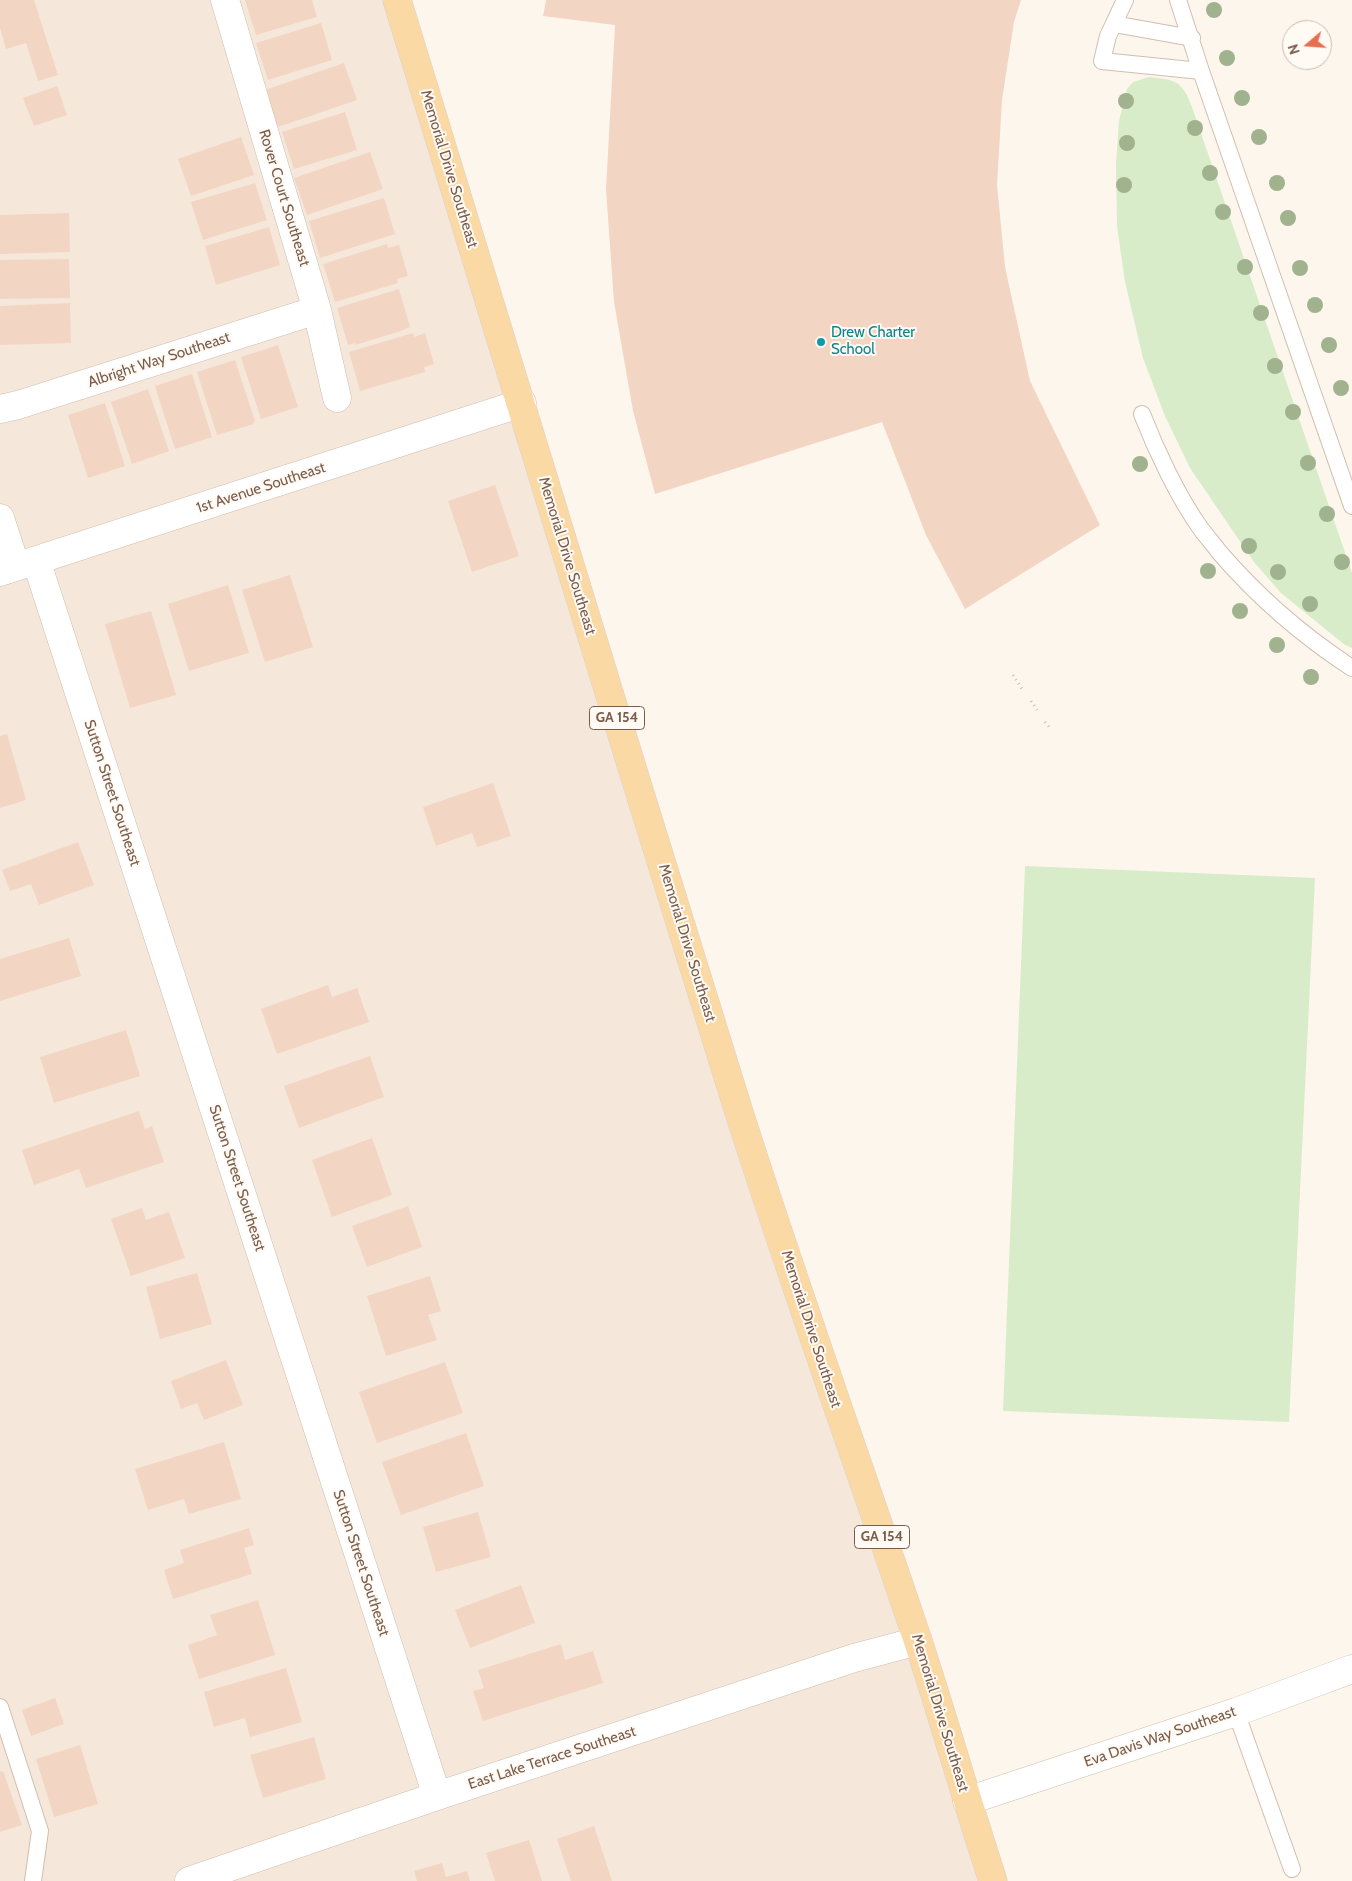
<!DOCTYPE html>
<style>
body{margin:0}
#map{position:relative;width:1352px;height:1881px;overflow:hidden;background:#fdf6ec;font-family:Cabin,sans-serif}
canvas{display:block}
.north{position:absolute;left:1282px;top:20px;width:50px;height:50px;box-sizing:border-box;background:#fffaf3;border:1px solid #cabbb1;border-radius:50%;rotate:252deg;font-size:14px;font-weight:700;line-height:20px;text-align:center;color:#7a5c4d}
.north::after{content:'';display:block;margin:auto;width:18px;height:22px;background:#e76f51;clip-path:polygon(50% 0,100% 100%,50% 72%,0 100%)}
</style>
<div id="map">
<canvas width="1352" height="1881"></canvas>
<div class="north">N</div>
</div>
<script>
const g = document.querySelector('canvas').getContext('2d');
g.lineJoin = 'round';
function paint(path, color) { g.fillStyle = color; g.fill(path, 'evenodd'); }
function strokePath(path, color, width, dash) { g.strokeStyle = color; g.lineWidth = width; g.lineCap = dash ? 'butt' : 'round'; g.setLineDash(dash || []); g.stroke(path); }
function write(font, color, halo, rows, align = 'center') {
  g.font = font + ' Cabin,sans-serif'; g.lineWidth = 4; g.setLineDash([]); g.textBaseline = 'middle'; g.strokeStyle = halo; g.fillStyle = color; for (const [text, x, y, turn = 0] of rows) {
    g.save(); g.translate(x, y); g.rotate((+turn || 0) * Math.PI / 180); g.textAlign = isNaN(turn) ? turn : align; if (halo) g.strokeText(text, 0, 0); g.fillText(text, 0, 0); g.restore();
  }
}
const residential = new Path2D(`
 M0,0H409L990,1881H0Z`);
const green = new Path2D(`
 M1149,77C1175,80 1182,80 1192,107L1352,573V648L1345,645L1281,593L1254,562L1190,468L1165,416L1143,358L1125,282L1117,226L1116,163L1119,121L1127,89L1133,82Z
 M1025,866L1315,878L1289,1422L1003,1411Z`);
const building = new Path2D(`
 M0,0H34L58,75L38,81L26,43L6,49L0,28Z
 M245,0H312L317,17L256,35Z
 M546,0H1021L1014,22L1002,100L997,185L1005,267L1030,381L1100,525L965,609L926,535L882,422L655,494L633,411L614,302L606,189L615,25L543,16Z
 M321,23L332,60L268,80L256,43Z
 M344,63L357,100L278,127L265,90Z
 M57,86L67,115L34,126L23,98Z
 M345,112L357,150L294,169L282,132Z
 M241,137L254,175L191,196L178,159Z
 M370,152L383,189L307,215L294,178Z
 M255,183L267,220L203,240L191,202Z
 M384,198L395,234L320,258L309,221Z
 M69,213L70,252L0,254V215Z
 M269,227L280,265L216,285L205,246Z
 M387,244L388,248L399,245L408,276L397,279L398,283L335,302L323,264Z
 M69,259L70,298L0,299V260Z
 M399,289L410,327L398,332L355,345V343L348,345L337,308Z
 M70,303L71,343L0,345V306Z
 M413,333L414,337L425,333L434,364L424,367L425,372L360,391L349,352Z
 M278,345L298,407L261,419L241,357Z
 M235,360L255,421L253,422L254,424L217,435L197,372Z
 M192,374L212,437L175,449L155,386Z
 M148,389L169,451L132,464L111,402Z
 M105,403L125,466L88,478L68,415Z
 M495,485L519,556L472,572L448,501Z
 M290,575L313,647L265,662L242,590Z
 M228,585L249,653L189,671L168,604Z
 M151,611L176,695L130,708L105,624Z
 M7,734L26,800L0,808V736Z
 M493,783L511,836L477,847L472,833L436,846L423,807Z
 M78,842L94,885L39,905L31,884L10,891L2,870Z
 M69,938L81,976L0,1001V959Z
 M328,985L332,997L357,988L369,1022L277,1054L261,1009Z
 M126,1030L140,1076L54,1103L40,1057Z
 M370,1056L384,1097L299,1128L284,1086Z
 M139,1111L145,1129L152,1126L164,1162L86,1188L79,1169L34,1185L22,1150Z
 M372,1138L392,1195L332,1217L312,1160Z
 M408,1206L422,1247L367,1267L352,1226Z
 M142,1208L146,1220L169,1212L185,1258L131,1276L111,1219Z
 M197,1273L212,1324L160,1339L146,1287Z
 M430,1276L441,1311L428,1315L437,1340L386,1356L367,1296Z
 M226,1360L243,1405L204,1420L197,1403L181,1409L171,1381Z
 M445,1362L463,1413L377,1443L359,1392Z
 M466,1433L484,1486L401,1515L382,1462Z
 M224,1442L241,1499L189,1514L184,1499L148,1510L135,1469Z
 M478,1512L491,1557L436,1572L423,1527Z
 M249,1528L254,1545L244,1548L252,1574L173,1599L164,1570L184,1563L180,1550Z
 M521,1585L535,1623L470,1648L455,1610Z
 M258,1600L275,1655L199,1679L188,1645L217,1635L210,1615Z
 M561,1644L565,1660L593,1651L603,1683L483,1721L473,1691L484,1688L478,1670Z
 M286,1668L302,1722L250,1737L245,1718L214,1727L204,1692Z
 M55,1698L64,1724L31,1736L22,1710Z
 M314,1737L326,1779L263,1798L250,1755Z
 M80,1745L98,1804L54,1817L36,1759Z
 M3,1771L22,1825L0,1832V1772Z
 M594,1826L612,1881H571L557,1839Z
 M529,1840L542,1881H495L486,1853Z
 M442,1863L446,1877L467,1871L470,1881H417L414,1871Z`);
const path = new Path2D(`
 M1013,675L1022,689
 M1031,701L1037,710
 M1045,722L1050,728`);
const lane = new Path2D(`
 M1125,0L1108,36L1102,61L1201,71
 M1178,0L1201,71L1352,506
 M1114,24L1192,38
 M1142,414C1156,450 1178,497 1201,529C1207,537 1214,545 1220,553C1258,597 1303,636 1352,668
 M0,1707L40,1831L33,1881
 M1236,1712L1292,1869`);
const street = new Path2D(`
 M225,0L317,310L337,398
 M0,409L18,405L317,310
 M0,518L16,567
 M36,560L437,1796
 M0,572L522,403
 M967,1801L1236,1712L1352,1669
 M189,1881L437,1796L854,1658L918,1641`);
const primary = new Path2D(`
 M397,0C511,369 622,740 738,1109C794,1285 857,1460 916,1635C943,1716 966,1799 993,1881`);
const trees = [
 [1214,10],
 [1227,58],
 [1242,98],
 [1126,101],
 [1195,128],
 [1259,137],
 [1127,143],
 [1210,173],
 [1277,183],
 [1124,185],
 [1223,212],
 [1288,218],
 [1245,267],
 [1300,268],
 [1315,305],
 [1261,313],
 [1329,345],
 [1275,366],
 [1341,388],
 [1293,412],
 [1308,463],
 [1140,464],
 [1327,514],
 [1249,546],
 [1342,562],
 [1208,571],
 [1278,572],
 [1310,604],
 [1240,611],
 [1277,645],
 [1311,677]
];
const markers = [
 [821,342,5,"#0f9aa8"]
];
const shields = [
 [617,718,55],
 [882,1537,55]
];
const shieldNames = [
 ["GA 154",617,718],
 ["GA 154",882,1537]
];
const streetNames = [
 ["Memorial Drive Southeast",449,169,73],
 ["Rover Court Southeast",284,198,73],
 ["Albright Way Southeast",159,360,-18],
 ["1st Avenue Southeast",261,488,-18],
 ["Memorial Drive Southeast",567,556,73],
 ["Sutton Street Southeast",112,793,72],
 ["Memorial Drive Southeast",687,943,73],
 ["Sutton Street Southeast",237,1178,72],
 ["Memorial Drive Southeast",811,1329,72],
 ["Sutton Street Southeast",361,1563,72],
 ["Memorial Drive Southeast",940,1713,73],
 ["Eva Davis Way Southeast",1160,1737,-19],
 ["East Lake Terrace Southeast",552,1758,-18]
];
const cultureNames = [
 ["Drew Charter",831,333],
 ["School",831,350]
];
paint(residential, '#f5e8da');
paint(green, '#d8ecc9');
paint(building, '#f3d5c3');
strokePath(lane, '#d1beb0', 18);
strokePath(street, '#d1beb0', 29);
strokePath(primary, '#dad1cd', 29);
strokePath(path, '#d9b8a5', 3, [1, 4]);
strokePath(lane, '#fff', 16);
strokePath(street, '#fff', 28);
strokePath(primary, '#fbd9a5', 28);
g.fillStyle = '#a0b28e';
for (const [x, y] of trees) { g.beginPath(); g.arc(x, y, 8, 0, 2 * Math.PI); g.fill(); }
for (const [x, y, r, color] of markers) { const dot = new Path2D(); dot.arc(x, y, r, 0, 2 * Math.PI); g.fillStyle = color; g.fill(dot); strokePath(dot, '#fffaf3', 2); }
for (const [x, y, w] of shields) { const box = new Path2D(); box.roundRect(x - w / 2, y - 11.5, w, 23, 4); g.fillStyle = '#fffaf3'; g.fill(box); strokePath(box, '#7a5c4d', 1); }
write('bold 14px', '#7a5c4d', null, shieldNames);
write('15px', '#7a5c4d', '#fffaf3', streetNames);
write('15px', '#0d838f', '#fffaf3', cultureNames, 'left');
</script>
